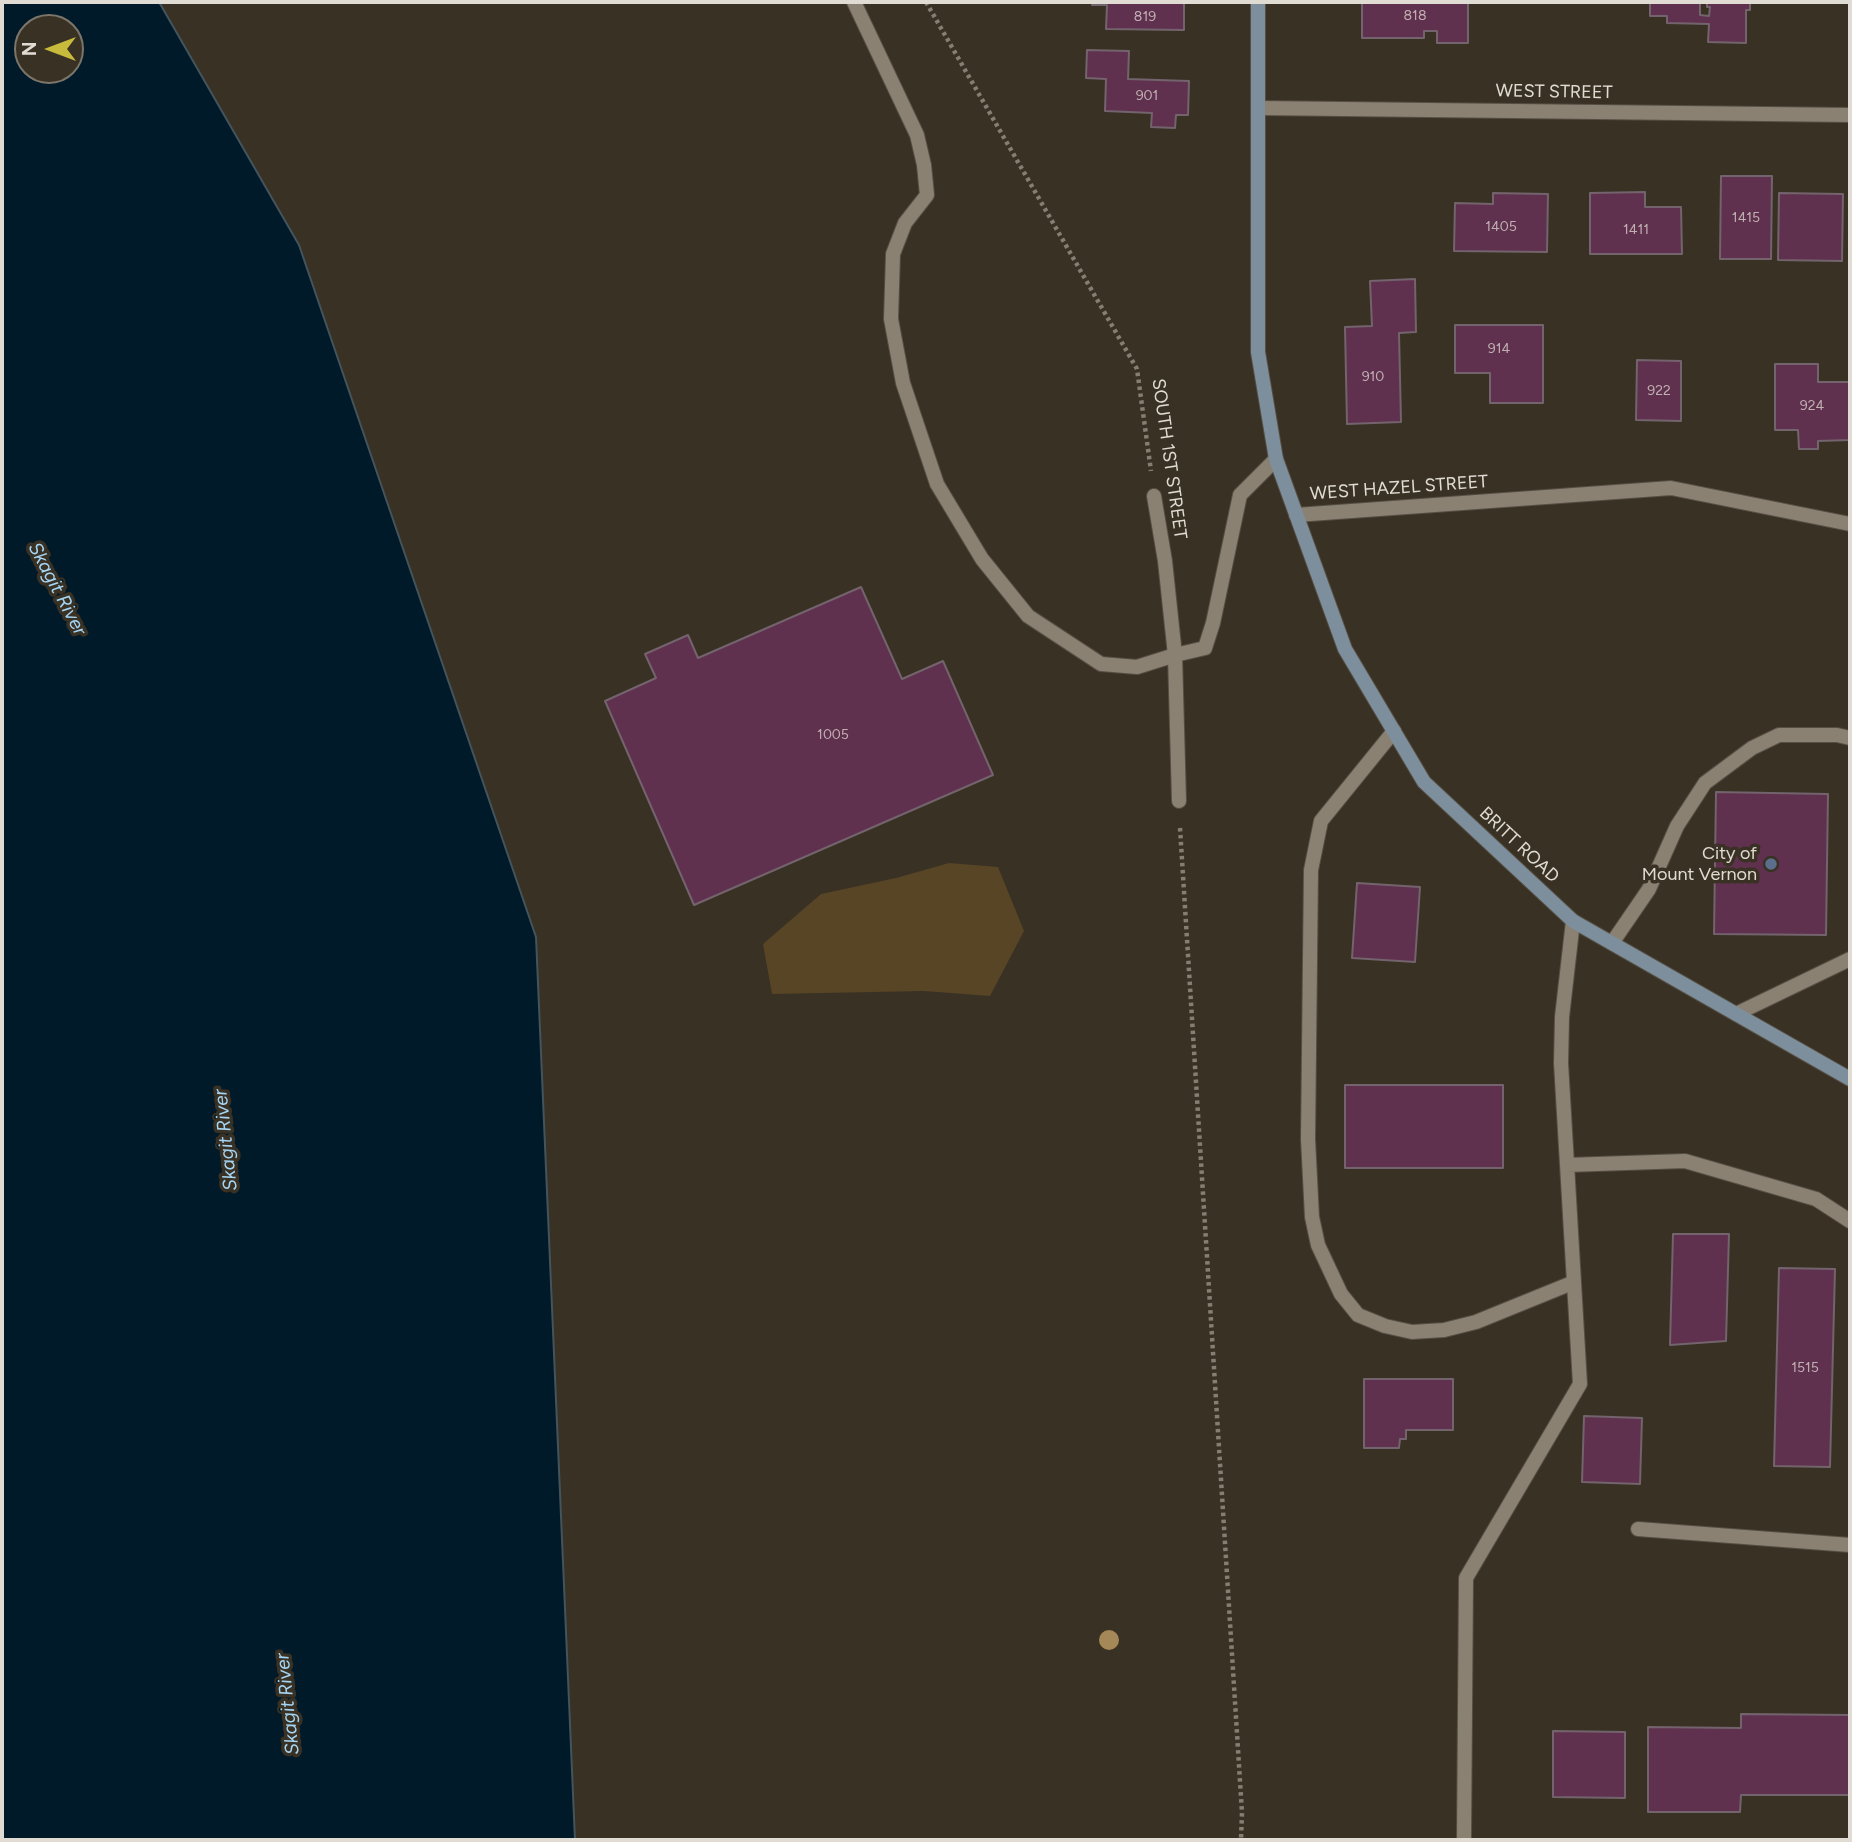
<!DOCTYPE html>
<style>
body{margin:0}
#map{position:relative;width:1852px;height:1842px;overflow:hidden;background:#393124;font-family:Figtree,sans-serif}
canvas{display:block}
.frame{position:absolute;inset:0;border:4px solid #e0dbd3;pointer-events:none}
.north{position:absolute;left:14px;top:14px;width:70px;height:70px;box-sizing:border-box;background:#393124;border:2px solid #7c756a;border-radius:50%;rotate:270deg;font-size:19px;font-weight:700;line-height:28px;text-align:center;color:#e0dbd3}
.north::after{content:'';display:block;margin:auto;width:24px;height:32px;background:#c8bb3b;clip-path:polygon(50% 0,100% 100%,50% 72%,0 100%)}
</style>
<div id="map">
<canvas width="1852" height="1842"></canvas>
<div class="frame"></div>
<div class="north">N</div>
</div>
<script>
const g = document.querySelector('canvas').getContext('2d');
g.lineJoin = 'round';
function paint(path, color) { g.fillStyle = color; g.fill(path, 'evenodd'); }
function strokePath(path, color, width, dash) { g.strokeStyle = color; g.lineWidth = width; g.lineCap = dash ? 'butt' : 'round'; g.setLineDash(dash || []); g.stroke(path); }
function write(font, color, halo, rows, align = 'center') {
  g.font = font + ' Figtree,sans-serif'; g.lineWidth = 7; g.setLineDash([]); g.textBaseline = 'middle'; g.strokeStyle = halo; g.fillStyle = color; for (const [text, x, y, turn = 0] of rows) {
    g.save(); g.translate(x, y); g.rotate((+turn || 0) * Math.PI / 180); g.textAlign = isNaN(turn) ? turn : align; if (halo) g.strokeText(text, 0, 0); g.fillText(text, 0, 0); g.restore();
  }
}
const green = new Path2D(`
 M949,863L998,867L1024,931L990,996L924,991L772,994L763,944L821,894L896,878Z`);
const water = new Path2D(`
 M2,2H159L299,245L536,937L575,1840H2ZM28,28H70V70H28Z`);
const building = new Path2D(`
 M1092,2H1184V30L1106,29L1107,5H1092Z
 M1362,2H1468V43H1437V31H1424V38H1362Z
 M1650,2H1700V15L1709,16L1710,7H1707V2H1750V10H1746V43L1708,42L1709,24L1667,23V16H1650Z
 M1087,50L1129,51L1128,79L1189,81L1188,115H1176L1175,128L1151,127L1152,113L1105,111L1106,79L1086,78Z
 M1721,176H1772L1771,259H1720Z
 M1645,192V207H1681L1682,254H1590V193Z
 M1493,193L1548,194L1547,252L1454,251L1455,203L1493,204Z
 M1779,193L1843,194L1842,261L1778,260Z
 M1415,279L1416,332L1399,333L1401,422L1347,424L1345,327L1372,326L1370,281Z
 M1455,325H1543V403H1490V373H1455Z
 M1637,360L1681,361V421L1636,420Z
 M1775,364H1818V382H1849L1850,440L1818,441V449H1799L1798,430H1775Z
 M861,587L902,679L943,661L993,775L694,905L605,701L656,678L645,654L688,635L698,658Z
 M1716,792L1828,794L1826,935L1714,934Z
 M1357,883L1420,887L1415,962L1352,958Z
 M1345,1085H1503V1168H1345Z
 M1673,1234H1729L1726,1341L1670,1345Z
 M1779,1268L1835,1269L1830,1467L1774,1466Z
 M1364,1379H1453V1430H1406V1439H1400L1399,1448H1364Z
 M1584,1416L1642,1418L1640,1484L1582,1482Z
 M1741,1714L1850,1715V1795H1741L1740,1812H1648V1727L1741,1728Z
 M1553,1731L1625,1732V1798L1553,1797Z`);
const path = new Path2D(`
 M926,2L1137,369L1151,471
 M1180,828L1242,1813L1241,1840`);
const lane = new Path2D(`
 M854,2L917,135L924,165L927,195L905,223L893,254L891,319L903,383L937,484L982,559L1028,616L1101,664L1137,667L1175,655L1179,801
 M1394,731L1321,821L1311,870L1308,1139L1312,1217L1318,1245L1341,1294L1358,1315L1385,1326L1412,1332L1444,1330L1476,1322L1572,1283
 M1612,943L1649,889L1677,826L1705,783L1752,748L1779,735H1837L1850,738
 M1736,1014L1850,959
 M1567,1165L1685,1161L1816,1199L1850,1221
 M1638,1529L1850,1545
 M1464,1840L1466,1578L1580,1384L1561,1063L1562,1017L1573,921`);
const street = new Path2D(`
 M1258,108L1850,115
 M1154,496L1165,561L1175,655L1205,648L1213,623L1240,495L1276,459
 M1296,515L1671,488L1850,524`);
const secondary = new Path2D(`
 M1258,2V352L1276,459L1345,649L1424,782L1573,921L1850,1079`);
const trees = [
 [1109,1640]
];
const markers = [
 [1771,864,7,"#5c6f8a"]
];
const numberNames = [
 ["818",1415,16],
 ["819",1145,17],
 ["901",1147,96],
 ["1415",1746,218],
 ["1405",1501,227],
 ["1411",1636,230],
 ["914",1499,349],
 ["910",1373,377],
 ["922",1659,391],
 ["924",1812,406],
 ["1005",833,735],
 ["1515",1805,1368]
];
const streetNames = [
 ["WEST STREET",1554,92,1],
 ["SOUTH 1ST STREET",1169,459,82],
 ["WEST HAZEL STREET",1399,488,-4],
 ["BRITT ROAD",1519,845,43]
];
const poiNames = [
 ["City of",1757,854],
 ["Mount Vernon",1757,875]
];
const waterNames = [
 ["Skagit River",57,589,62],
 ["Skagit River",226,1140,-96],
 ["Skagit River",288,1704,-96]
];
paint(green, '#584526');
paint(water, '#001a2a');
strokePath(water, '#43545d', 2);
paint(building, '#60314e');
strokePath(building, '#73636c', 2);
strokePath(lane, '#564f44', 16);
strokePath(street, '#564f44', 16);
strokePath(secondary, '#564f44', 16);
strokePath(path, '#857e73', 4.5, [3.5, 3.5]);
strokePath(lane, '#8b8173', 14);
strokePath(street, '#8b8173', 14);
strokePath(secondary, '#7d8f9d', 14);
g.fillStyle = '#a58857';
for (const [x, y] of trees) { g.beginPath(); g.arc(x, y, 10, 0, 2 * Math.PI); g.fill(); }
for (const [x, y, r, color] of markers) { const dot = new Path2D(); dot.arc(x, y, r, 0, 2 * Math.PI); g.fillStyle = color; g.fill(dot); strokePath(dot, '#393124', 2.5); }
write('14px', '#c0b0b2', null, numberNames);
write('18px', '#e0dbd3', '#393124', streetNames);
write('18px', '#e0dbd3', '#393124', poiNames, 'right');
write('italic 19px', '#a5d5f4', '#393124', waterNames);
</script>
